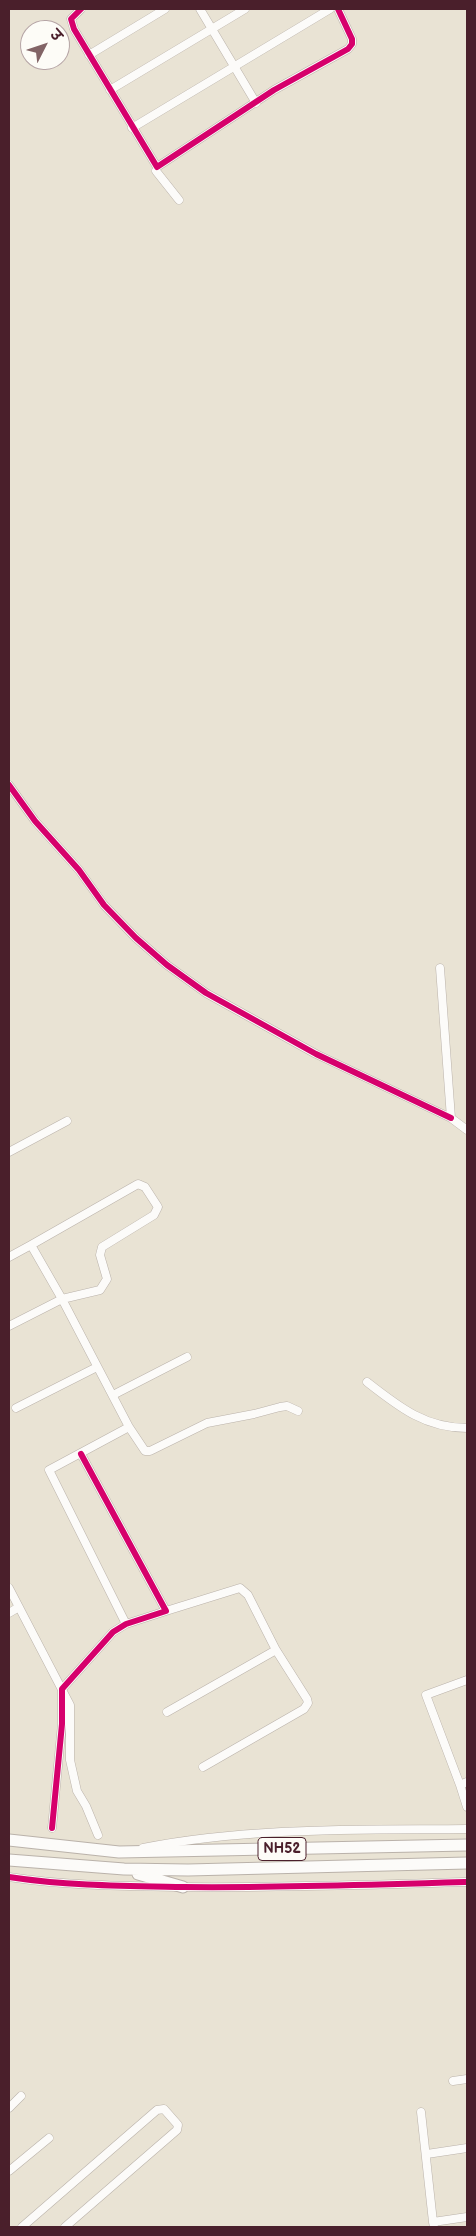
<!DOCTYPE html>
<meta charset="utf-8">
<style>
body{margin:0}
#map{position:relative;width:476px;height:2236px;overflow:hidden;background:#e9e3d4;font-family:"Balsamiq Sans","Playpen Sans Deva",sans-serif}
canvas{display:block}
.frame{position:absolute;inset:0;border:10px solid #4a1f2b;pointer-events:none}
.north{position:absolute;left:20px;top:20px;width:50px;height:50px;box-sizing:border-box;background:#fdfcf7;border:1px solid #b5a4a5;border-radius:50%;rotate:49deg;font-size:14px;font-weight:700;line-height:20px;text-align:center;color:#4a1f2b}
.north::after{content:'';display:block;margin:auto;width:18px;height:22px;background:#826466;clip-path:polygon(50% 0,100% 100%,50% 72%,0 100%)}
</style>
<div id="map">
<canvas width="476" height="2236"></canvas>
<div class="frame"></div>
<div class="north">उ</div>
</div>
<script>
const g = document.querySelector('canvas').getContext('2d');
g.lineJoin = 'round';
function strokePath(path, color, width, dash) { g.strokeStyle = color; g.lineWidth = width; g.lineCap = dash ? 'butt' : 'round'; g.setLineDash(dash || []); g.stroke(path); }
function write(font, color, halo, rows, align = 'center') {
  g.font = font + ' "Balsamiq Sans",sans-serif'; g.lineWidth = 5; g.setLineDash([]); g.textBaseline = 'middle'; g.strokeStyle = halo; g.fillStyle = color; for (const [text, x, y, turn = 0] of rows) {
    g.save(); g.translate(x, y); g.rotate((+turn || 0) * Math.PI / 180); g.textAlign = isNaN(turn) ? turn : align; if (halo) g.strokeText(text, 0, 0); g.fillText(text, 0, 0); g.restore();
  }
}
const minor = new Path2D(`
 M81,9L71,19L74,29L157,167L274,90L348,49L352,44V39L338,9
 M200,9L256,103
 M89,55L165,9
 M110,90L245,9
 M132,128L330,9
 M156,171L179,200
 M9,785L35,821L79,870L104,905L136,938L167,965L206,993L316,1054L451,1118
 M440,968L451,1118L467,1130
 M9,1152L67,1121
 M9,1257L31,1245L62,1299L129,1427L145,1451H150L207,1423L254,1414L280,1407L287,1406L298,1411
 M9,1326L62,1299L100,1290L107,1279L100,1255L102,1247L154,1215L158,1207L145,1187L138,1184L31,1245
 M367,1382C399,1407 425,1428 467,1428
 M113,1395L187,1357
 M16,1408L97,1367
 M9,1588L70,1705V1760L77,1791L86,1806L98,1835
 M166,1611L240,1588L248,1595L276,1650L307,1699L308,1703L304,1709L203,1767
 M9,1613L19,1607
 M126,1624L49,1470L129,1427
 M467,1680L426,1695L460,1785L467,1782
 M167,1712L276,1650
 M460,1785L467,1807
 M52,1828L62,1724V1689L113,1632L126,1624L166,1611L81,1454
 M143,1848C249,1827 360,1830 467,1829
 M9,1877C67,1886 124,1886 183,1887C278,1888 372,1885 467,1882
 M453,2081L467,2079
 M9,2108L21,2096
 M421,2112L433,2222
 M427,2154L467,2148
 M9,2171L49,2138
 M22,2227L157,2110L164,2109L178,2125L177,2130L65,2227
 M434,2227L433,2222L467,2217`);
const highway = new Path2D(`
 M9,1840L119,1852L467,1845
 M9,1860L124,1869L188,1870L467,1863
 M138,1874L183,1887`);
const cycleway = new Path2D(`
 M81,9L71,19L74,29L157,167L274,90L348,49L352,44V39L338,9
 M9,785L35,821L79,870L104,905L136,938L167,965L206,993L316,1054L451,1118
 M52,1828L62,1724V1689L113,1632L126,1624L166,1611L81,1454
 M9,1877C67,1886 124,1886 183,1887C278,1888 372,1885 467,1882`);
const shields = [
 [282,1849,48]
];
const shieldNames = [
 ["NH52",282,1849]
];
strokePath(minor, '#bab2aa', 9);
strokePath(highway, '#bab2aa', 13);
strokePath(minor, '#fcfbf9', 8);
strokePath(highway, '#fcfbf9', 11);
strokePath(cycleway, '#d6006c', 6);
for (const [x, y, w] of shields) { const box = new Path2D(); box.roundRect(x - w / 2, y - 11.5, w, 23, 4); g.fillStyle = '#fdfcf7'; g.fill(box); strokePath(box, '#4a1f2b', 1); }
write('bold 14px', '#4a1f2b', null, shieldNames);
</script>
